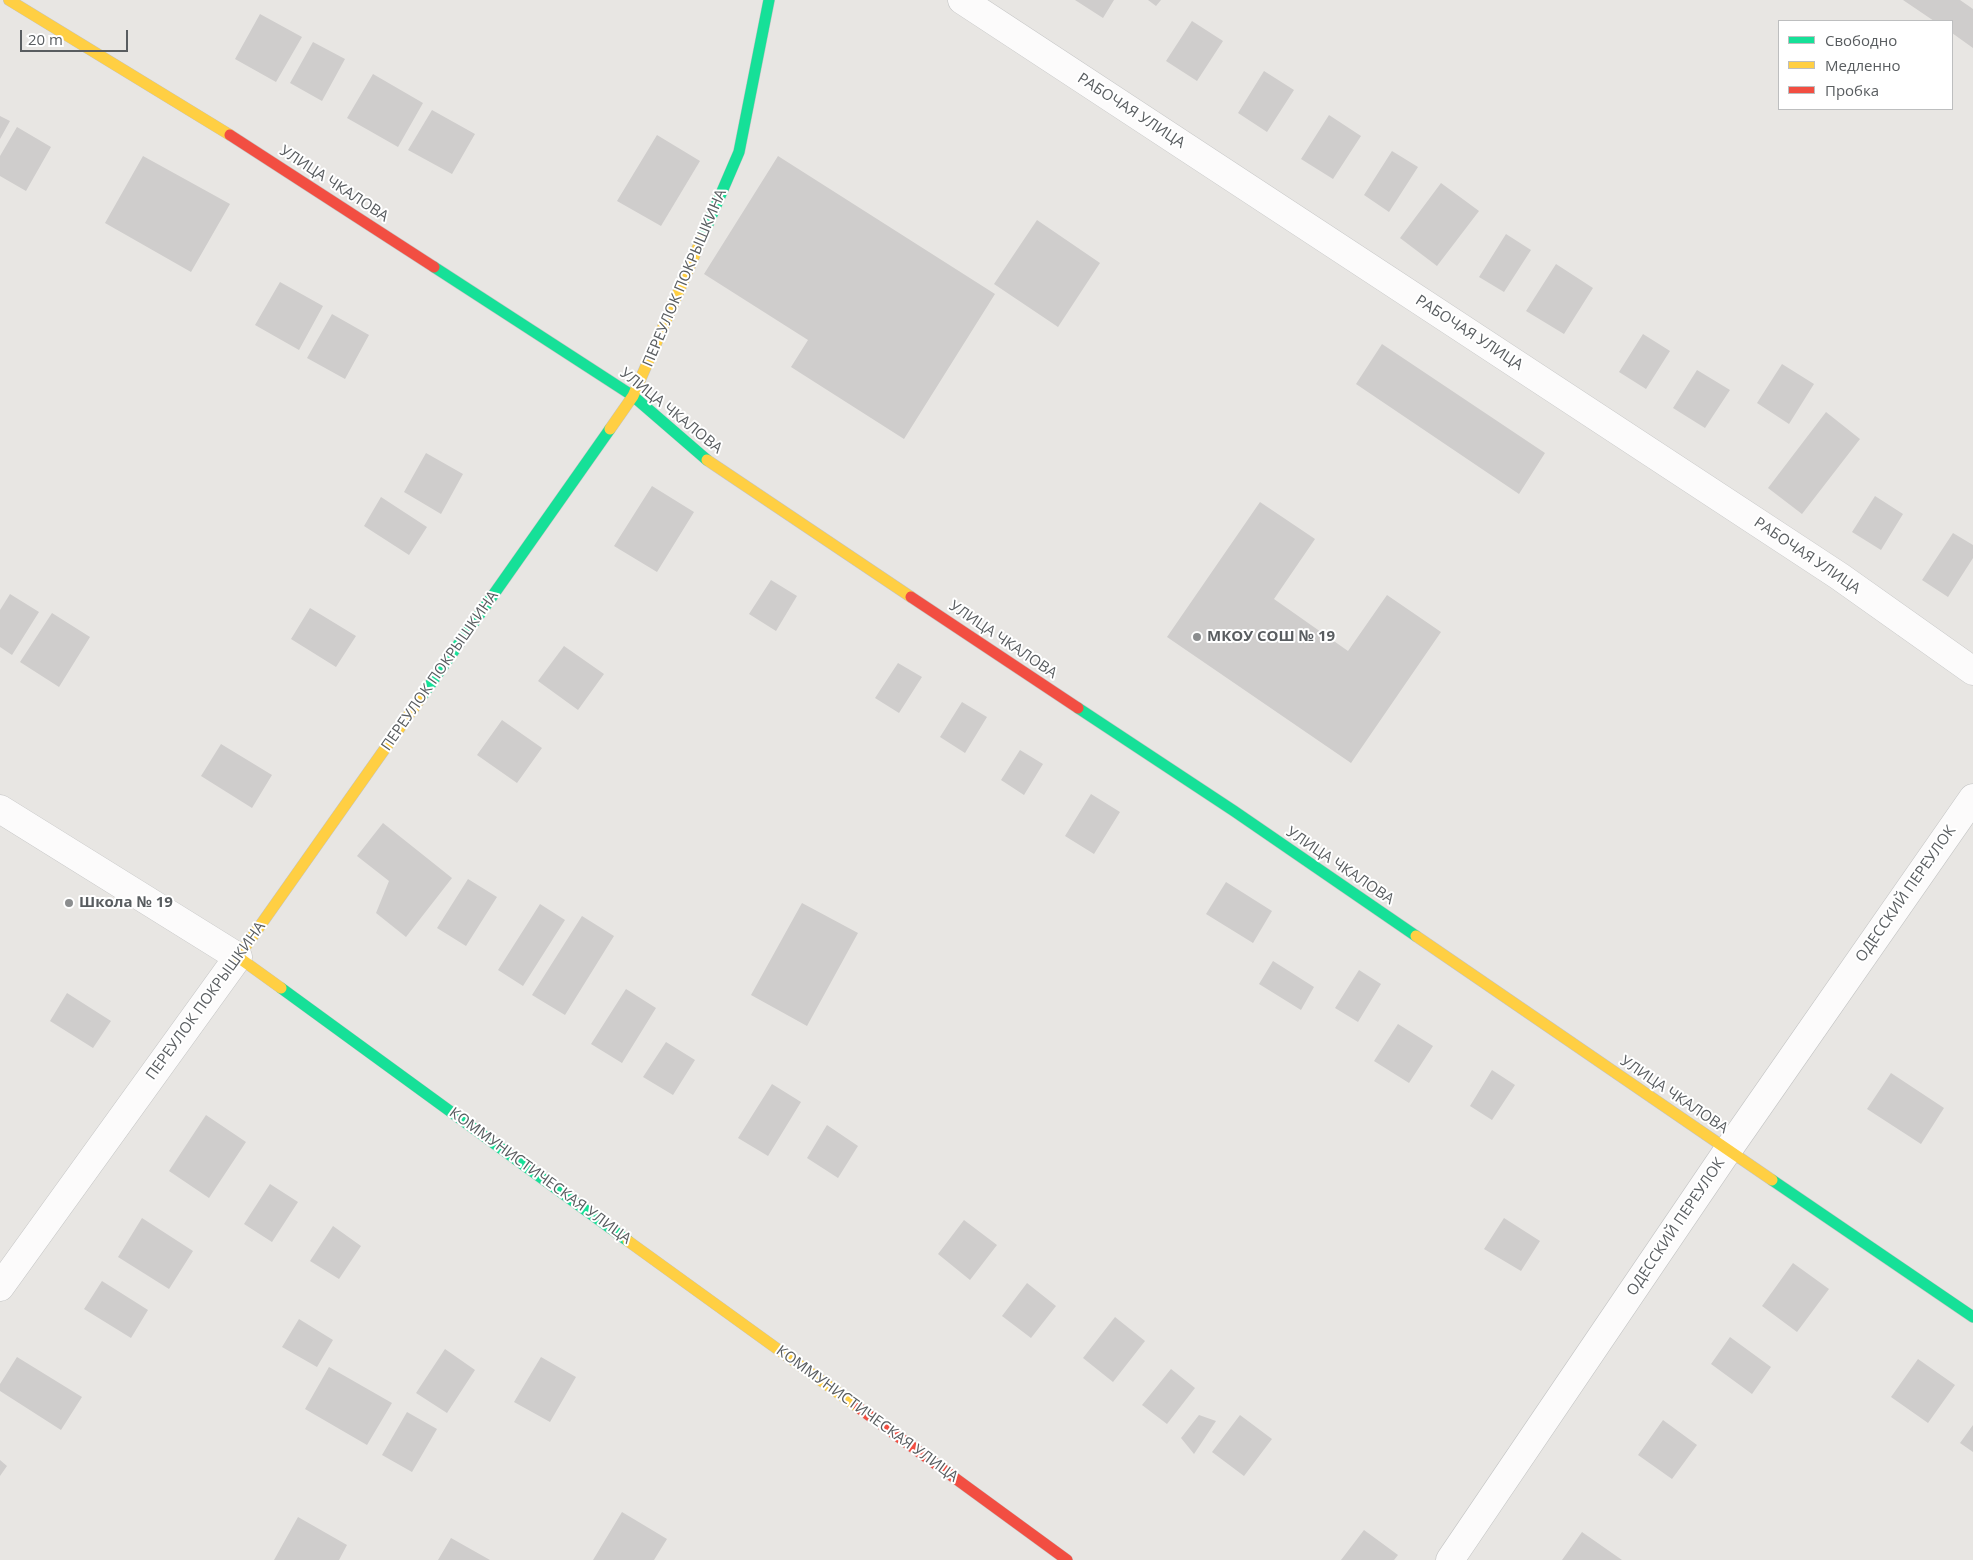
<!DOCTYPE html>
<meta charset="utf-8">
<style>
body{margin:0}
#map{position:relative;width:1973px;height:1560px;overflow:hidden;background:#e8e6e3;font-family:"Open Sans",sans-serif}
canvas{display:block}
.legend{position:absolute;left:1778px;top:20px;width:175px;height:90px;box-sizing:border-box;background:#fff;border:1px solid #bdbebf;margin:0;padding:6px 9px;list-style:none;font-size:15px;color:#595d60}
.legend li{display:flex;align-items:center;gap:10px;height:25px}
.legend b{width:25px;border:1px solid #bdbebf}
.scale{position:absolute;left:20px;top:30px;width:108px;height:22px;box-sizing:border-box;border:2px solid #595d60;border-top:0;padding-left:6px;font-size:15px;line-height:18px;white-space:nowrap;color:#595d60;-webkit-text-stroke:4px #fff;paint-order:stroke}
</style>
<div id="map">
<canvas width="1973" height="1560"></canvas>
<ul class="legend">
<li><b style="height:6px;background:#16e098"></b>Свободно</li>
<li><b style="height:6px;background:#ffcf43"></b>Медленно</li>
<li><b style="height:6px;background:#f24e42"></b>Пробка</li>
</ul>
<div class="scale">20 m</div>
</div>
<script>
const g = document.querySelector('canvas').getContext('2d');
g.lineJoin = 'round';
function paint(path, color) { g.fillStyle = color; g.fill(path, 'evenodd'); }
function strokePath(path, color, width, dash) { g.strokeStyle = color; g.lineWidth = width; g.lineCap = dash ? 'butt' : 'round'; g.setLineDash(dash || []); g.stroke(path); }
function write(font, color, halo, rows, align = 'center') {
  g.font = font + ' "Open Sans",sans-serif'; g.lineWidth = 4; g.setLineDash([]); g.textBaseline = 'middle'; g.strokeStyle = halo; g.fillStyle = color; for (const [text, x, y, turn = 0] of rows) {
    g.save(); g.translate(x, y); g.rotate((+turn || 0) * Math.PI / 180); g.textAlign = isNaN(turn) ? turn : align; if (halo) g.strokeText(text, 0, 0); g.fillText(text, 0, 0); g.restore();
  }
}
const building = new Path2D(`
 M1075,0H1114L1103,18Z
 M1148,0H1161L1156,6Z
 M1903,0H1960L1973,9V48L1952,33V21H1934Z
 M260,14L302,37L276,82L235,59Z
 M1192,21L1223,41L1197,81L1166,61Z
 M313,42L345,59L322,101L290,83Z
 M1264,71L1294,90L1267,132L1238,113Z
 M373,74L423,103L398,147L347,118Z
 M432,110L475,134L452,174L408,150Z
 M1329,115L1361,136L1333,179L1301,159Z
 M0,116L10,121L0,139Z
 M17,127L51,147L26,191L0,176V156Z
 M657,135L700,161L661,226L617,201Z
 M1392,151L1418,167L1389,212L1364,195Z
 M143,156L230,204L191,272L105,223Z
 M778,156L995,294L904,439L791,367L808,340L704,274Z
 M1441,183L1479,211L1437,266L1400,238Z
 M1037,220L1100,263L1058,327L994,284Z
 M1506,234L1531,250L1504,292L1479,277Z
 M1556,264L1593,288L1564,334L1526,311Z
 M280,282L323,306L299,350L255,325Z
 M332,314L369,335L345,379L307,358Z
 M1643,334L1670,351L1646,389L1619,372Z
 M1382,344L1545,453L1519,494L1356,384Z
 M1782,364L1814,384L1789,424L1757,403Z
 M1697,370L1730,390L1705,428L1673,408Z
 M1826,412L1860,439L1802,514L1768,488Z
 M426,453L463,474L441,514L404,492Z
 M652,486L694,512L657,572L614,546Z
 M1875,496L1903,514L1881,550L1852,532Z
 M381,497L427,527L409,555L364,526Z
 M1260,502L1315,539L1274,599L1348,651L1387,595L1441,632L1351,763L1167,637Z
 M1953,533L1973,545V558L1948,597L1922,580Z
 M771,580L797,596L776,631L749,614Z
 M10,594L39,612L12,655L0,647V610Z
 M310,608L356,636L336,667L291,639Z
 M52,613L90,637L59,687L20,662Z
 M564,646L604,674L578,710L538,681Z
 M898,663L922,677L899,713L875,698Z
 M962,702L987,717L965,753L940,737Z
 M502,720L542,748L517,783L477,755Z
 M221,744L272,775L252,808L201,776Z
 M1020,750L1043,764L1024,795L1001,780Z
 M1091,794L1120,812L1094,854L1065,836Z
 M383,823L452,878L406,937L376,913L389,881L357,856Z
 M468,879L497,897L466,946L437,928Z
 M1226,882L1272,911L1253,943L1206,914Z
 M802,903L858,933L807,1026L751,995Z
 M540,904L565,920L523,986L498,970Z
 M582,916L614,936L565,1015L532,995Z
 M1273,961L1314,987L1301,1010L1259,984Z
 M1359,970L1381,984L1358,1022L1335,1008Z
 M626,989L656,1008L622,1063L591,1044Z
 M67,993L111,1021L93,1048L50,1021Z
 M1398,1024L1433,1046L1409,1083L1374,1061Z
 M666,1042L695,1060L673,1095L643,1077Z
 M1492,1070L1515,1085L1492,1120L1470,1106Z
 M1891,1073L1944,1108L1921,1144L1867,1109Z
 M772,1084L801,1102L768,1156L738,1138Z
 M206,1115L246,1142L209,1198L169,1171Z
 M827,1125L858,1146L838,1178L807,1158Z
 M270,1184L298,1202L272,1242L244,1224Z
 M142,1218L193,1251L169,1289L118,1257Z
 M1504,1218L1540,1241L1521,1271L1484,1249Z
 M964,1220L997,1245L970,1280L938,1254Z
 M333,1226L361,1246L339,1279L310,1261Z
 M1793,1263L1829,1289L1797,1332L1762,1306Z
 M102,1281L148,1310L131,1338L84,1309Z
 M1027,1283L1056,1306L1031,1338L1002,1316Z
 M1115,1317L1145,1341L1113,1382L1083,1358Z
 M299,1319L333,1340L317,1367L282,1347Z
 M1730,1337L1771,1367L1752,1394L1711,1364Z
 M445,1349L475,1370L447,1413L416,1393Z
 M17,1357L82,1397L61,1430L0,1391V1384Z
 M541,1357L576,1377L550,1422L514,1402Z
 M1918,1359L1955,1385L1928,1423L1891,1397Z
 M329,1367L392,1403L367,1445L305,1409Z
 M1171,1369L1195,1388L1167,1424L1142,1405Z
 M407,1412L437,1429L412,1472L382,1455Z
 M1199,1415L1216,1421L1194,1454L1181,1438Z
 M1240,1415L1272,1439L1244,1476L1212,1452Z
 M1663,1420L1697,1445L1672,1479L1638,1455Z
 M1973,1425V1452L1960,1443Z
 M0,1460L7,1466L0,1476Z
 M622,1512L667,1539L654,1560H593Z
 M298,1517L347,1545L339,1560H274Z
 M1364,1530L1398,1555L1394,1560H1341Z
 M1582,1532L1622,1560H1562Z
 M451,1538L490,1560H438Z`);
const street = new Path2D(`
 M962,0L1839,576L1973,671
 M0,809L238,957L0,1287
 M1450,1560L1728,1150L1973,798`);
const fast = new Path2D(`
 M702,238L739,152L769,0
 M434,267L633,396L707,460
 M420,699L610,429
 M1078,708L1234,811L1416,936
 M281,988L628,1241
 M1772,1180L1973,1317`);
const slow = new Path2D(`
 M9,0L230,135
 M610,429L633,396L702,238
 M707,460L911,597
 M1416,936L1772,1180
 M281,988L238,957L420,699
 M628,1241L859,1408`);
const jam = new Path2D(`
 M230,135L434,267
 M911,597L1078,708
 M859,1408L1067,1560`);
const markers = [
 [1197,637,5,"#8b8d8e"],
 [69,903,5,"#8b8d8e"]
];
const streetNames = [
 ["РАБОЧАЯ УЛИЦА",1131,111,33],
 ["УЛИЦА ЧКАЛОВА",334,184,33],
 ["ПЕРЕУЛОК ПОКРЫШКИНА",685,278,-67],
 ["РАБОЧАЯ УЛИЦА",1469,333,33],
 ["УЛИЦА ЧКАЛОВА",671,411,39],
 ["РАБОЧАЯ УЛИЦА",1807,556,34],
 ["УЛИЦА ЧКАЛОВА",1003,640,34],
 ["ПЕРЕУЛОК ПОКРЫШКИНА",440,671,-55],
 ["УЛИЦА ЧКАЛОВА",1340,866,34],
 ["ОДЕССКИЙ ПЕРЕУЛОК",1906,894,-55],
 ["ПЕРЕУЛОК ПОКРЫШКИНА",206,1001,-54],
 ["УЛИЦА ЧКАЛОВА",1674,1095,34],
 ["КОММУНИСТИЧЕСКАЯ УЛИЦА",540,1176,36],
 ["ОДЕССКИЙ ПЕРЕУЛОК",1676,1227,-56],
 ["КОММУНИСТИЧЕСКАЯ УЛИЦА",867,1414,36]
];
const poiNames = [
 ["МКОУ СОШ № 19",1207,637],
 ["Школа № 19",79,903]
];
paint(building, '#cfcdcc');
strokePath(street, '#c2c3c3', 29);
strokePath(fast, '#c2c3c2', 12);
strokePath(slow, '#c2c3c2', 12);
strokePath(jam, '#c2c3c2', 12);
strokePath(street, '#fcfbfb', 28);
strokePath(fast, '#16e098', 11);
strokePath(slow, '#ffcf43', 11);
strokePath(jam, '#f24e42', 11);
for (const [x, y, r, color] of markers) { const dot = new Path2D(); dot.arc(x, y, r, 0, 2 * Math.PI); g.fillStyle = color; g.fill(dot); strokePath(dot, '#fff', 2); }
write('15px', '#595d60', '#fff', streetNames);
write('bold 15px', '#595d60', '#fff', poiNames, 'left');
</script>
